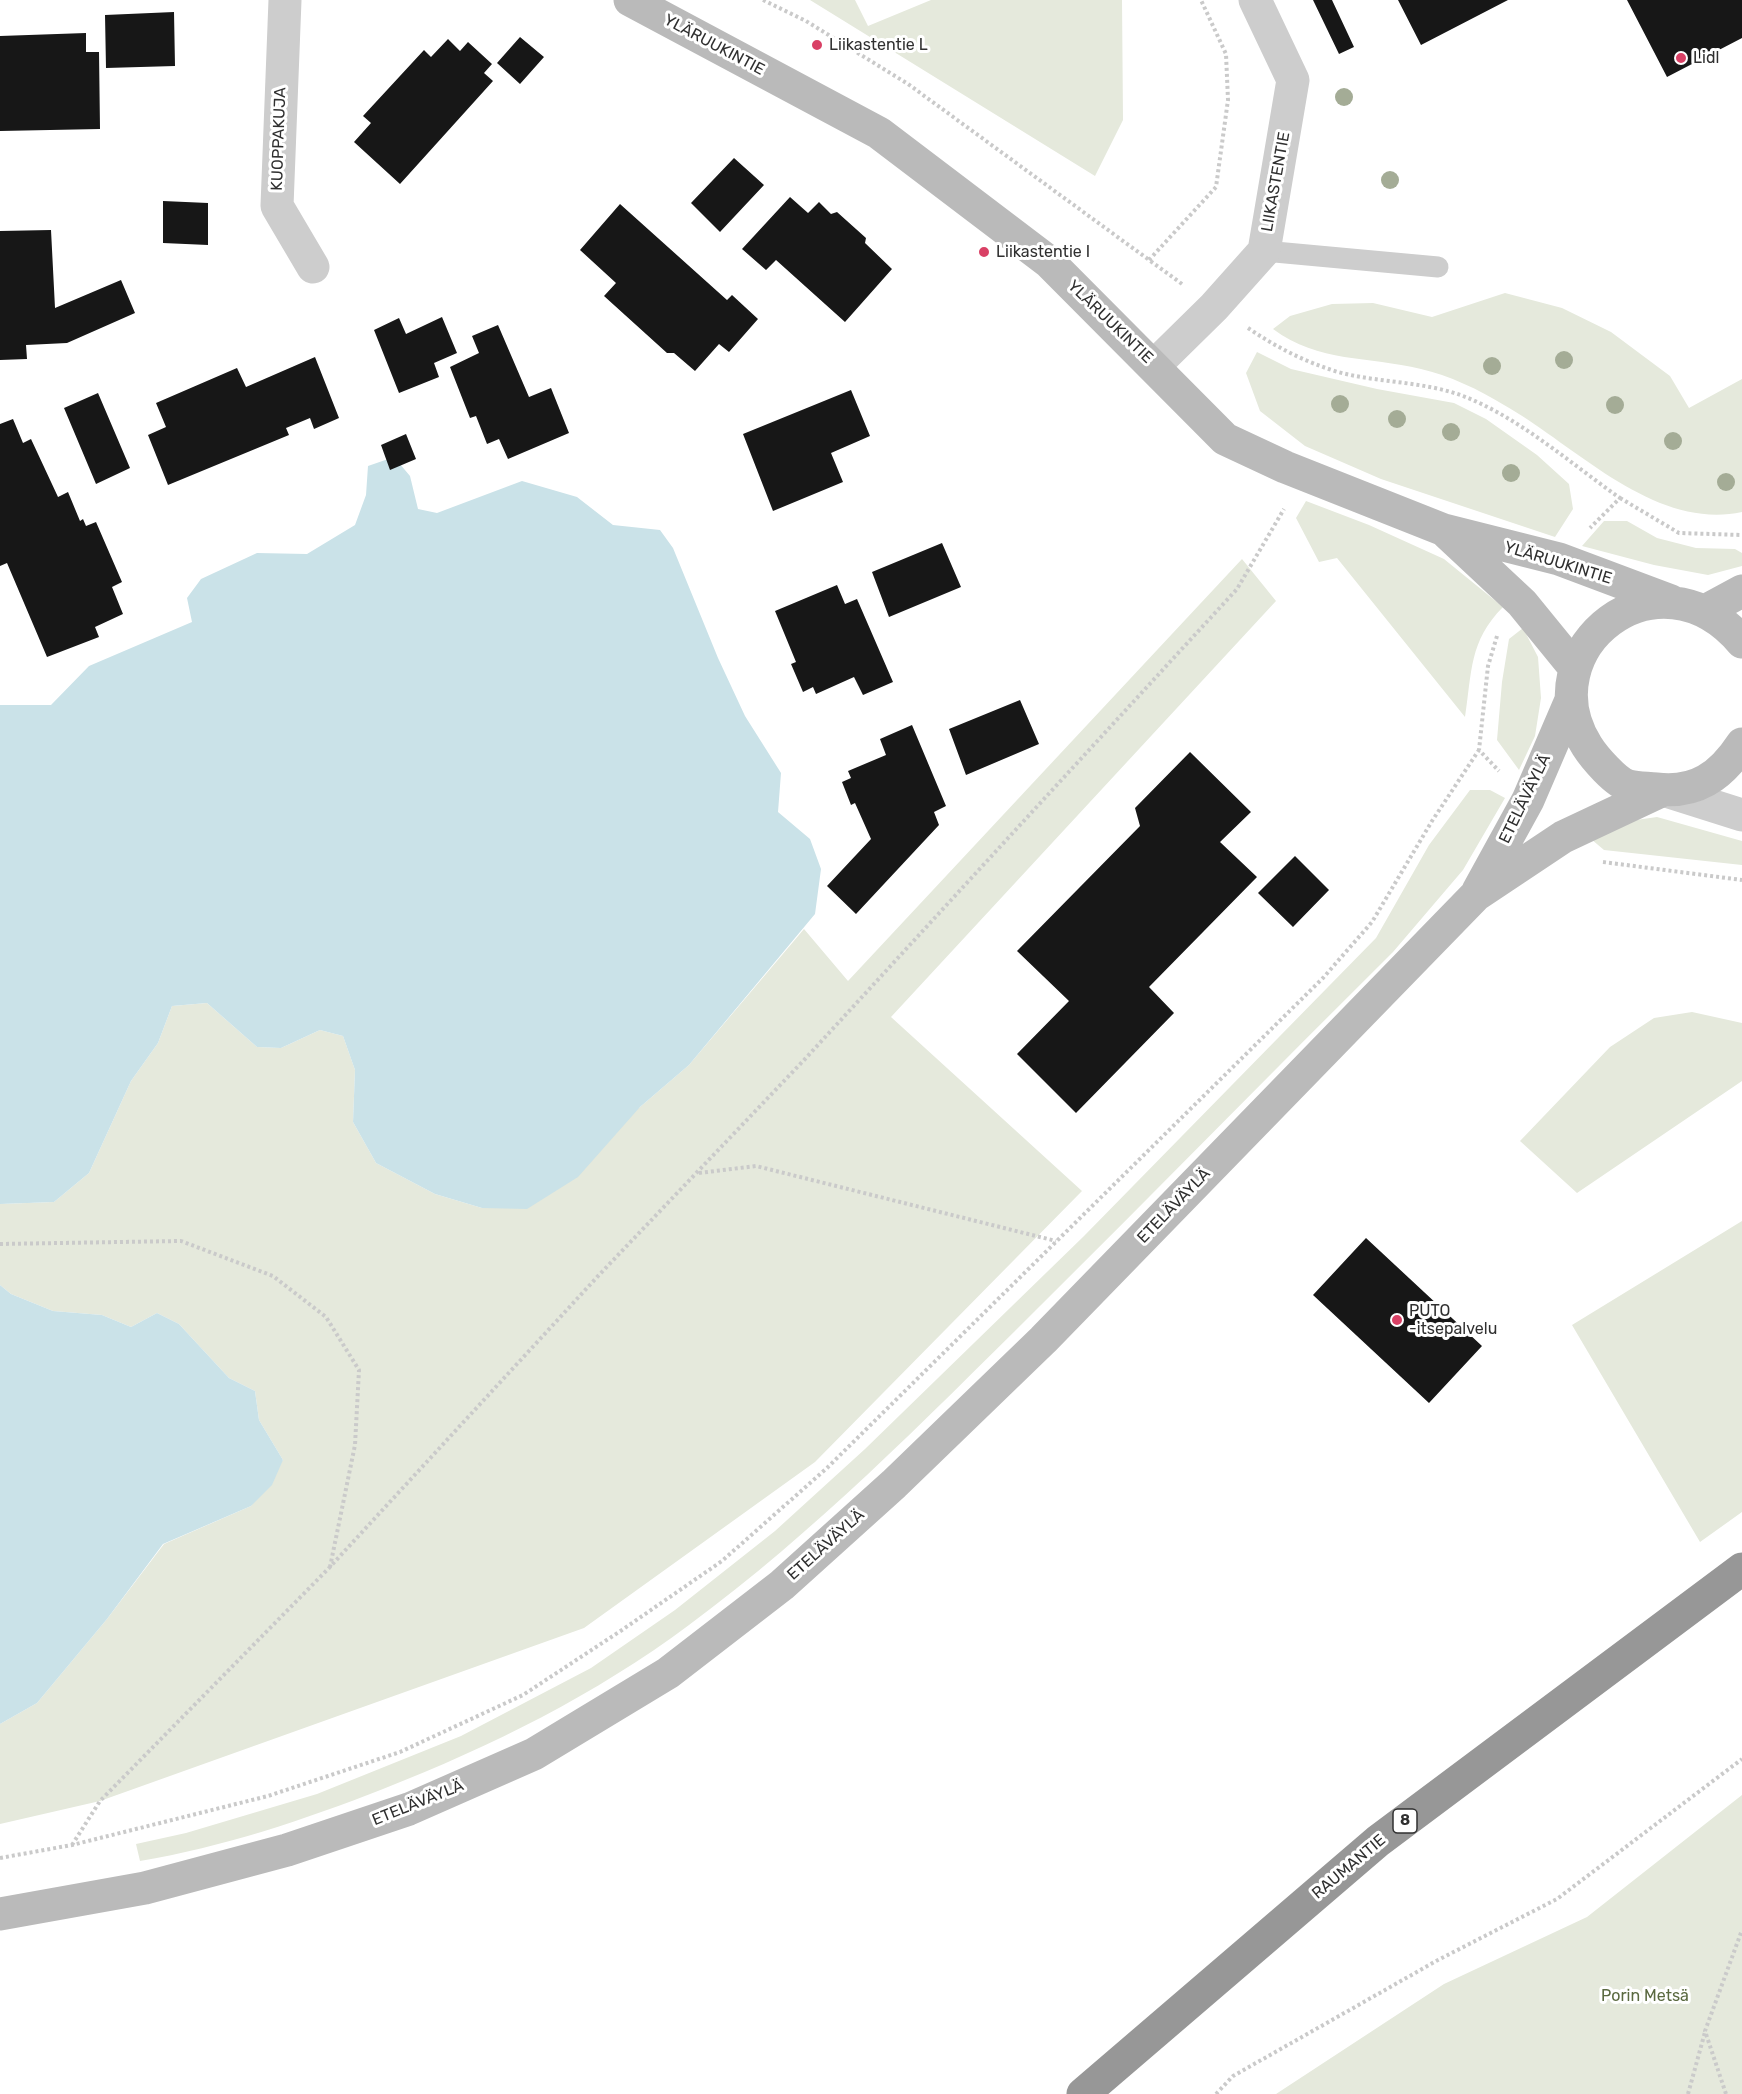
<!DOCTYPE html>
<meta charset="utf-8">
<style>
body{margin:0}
canvas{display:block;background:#fff}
</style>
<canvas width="1742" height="2094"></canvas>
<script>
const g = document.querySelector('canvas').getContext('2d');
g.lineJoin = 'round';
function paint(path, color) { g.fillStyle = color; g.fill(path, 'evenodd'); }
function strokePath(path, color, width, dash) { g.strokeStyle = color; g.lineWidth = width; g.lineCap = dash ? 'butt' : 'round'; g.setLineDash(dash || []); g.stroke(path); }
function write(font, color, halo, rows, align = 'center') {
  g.font = font + ' Rubik,sans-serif'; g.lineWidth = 6; g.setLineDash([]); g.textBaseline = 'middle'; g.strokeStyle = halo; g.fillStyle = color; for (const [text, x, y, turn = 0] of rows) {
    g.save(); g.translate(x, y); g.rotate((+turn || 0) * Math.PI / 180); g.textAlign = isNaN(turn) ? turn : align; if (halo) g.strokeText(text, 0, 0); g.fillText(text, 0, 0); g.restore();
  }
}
const green = new Path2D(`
 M810,0H855L868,26L931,0H1122L1123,120L1095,176Z
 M1505,293L1562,308L1611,332L1670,376L1689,408L1742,379V512C1654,531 1575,445 1504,405C1480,390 1448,375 1421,369C1368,356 1319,363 1273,329L1290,316L1332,304L1373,303L1432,317Z
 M1257,352L1291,369L1377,389L1454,403L1486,419L1537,455L1569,484L1573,509L1555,537L1381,479L1305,446L1260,411L1246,373Z
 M1306,501L1369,525L1444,559L1503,607C1469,641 1472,672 1465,717L1337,558L1319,562L1296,518Z
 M1604,521H1627L1657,538L1696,548L1735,549L1742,553V566L1708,575L1654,565L1582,546Z
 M1242,559L1276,601L891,1017L1082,1191L815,1462L584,1628L100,1801L0,1824V1724L37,1703L107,1619L164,1544L251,1506L283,1460L259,1420L255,1391L229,1378L179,1324L157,1313L131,1327L102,1315L53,1311L11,1294L0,1285V1204L54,1202L89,1173L131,1081L158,1043L172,1006L207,1003L257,1047L281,1048L320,1030L343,1036L355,1070L353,1122L376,1163L435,1194L482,1208L640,1107L689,1065L804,929L848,981Z
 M1523,628L1538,657L1541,698L1535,736L1519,770L1497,740L1502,682L1509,639Z
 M1470,790H1490L1505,798L1463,870L1393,952C1273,1071 1155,1192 1035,1311C924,1421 815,1532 689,1625C595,1695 492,1746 383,1789C304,1820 223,1847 140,1861L136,1844L186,1833L317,1794L461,1736L591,1668L675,1610L775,1531L865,1449L1084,1236L1376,938L1429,845Z
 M1657,817L1742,841V865L1604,850L1591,839L1629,821Z
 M1692,1012L1742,1023V1081L1577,1193L1520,1141L1610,1047L1654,1018Z
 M1742,1221V1512L1700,1542L1572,1325Z
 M1742,1795V2094H1276L1444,1984L1587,1917Z`);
const water = new Path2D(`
 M394,457L410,476L418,509L437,513L522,481L577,497L613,525L660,530L673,548L718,658L745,716L781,773L778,812L810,839L821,869L815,914L689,1065L640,1107L578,1177L527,1209L482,1208L435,1194L376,1163L353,1122L355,1070L343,1036L320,1030L281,1048L257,1047L207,1003L172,1006L158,1043L131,1081L89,1173L54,1202L0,1204V705H51L89,666L192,622L187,598L201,579L257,553L307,554L355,525L366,495L368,466Z
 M0,1285L11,1294L53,1311L102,1315L131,1327L157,1313L179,1324L229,1378L255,1391L259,1420L283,1460L272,1485L251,1506L163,1544L107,1619L37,1703L0,1724Z`);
const building = new Path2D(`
 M1313,0H1332L1354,47L1339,54Z
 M1398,0H1508L1421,45Z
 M1627,0H1742V38L1667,77Z
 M174,12L175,66L106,68L105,15Z
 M86,33V52H99L100,129L0,131V36Z
 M520,37L544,57L520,84L497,63Z
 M448,39L460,51L468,42L492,64L484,73L493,81L400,184L354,142L371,123L363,116L424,50L431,57Z
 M734,158L764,185L720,232L691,203Z
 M790,197L808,213L819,202L831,214L837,212L866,238L865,243L892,269L845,322L776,260L766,270L742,249Z
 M163,201L208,203V245L163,243Z
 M620,204L727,300L732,295L758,319L729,352L719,344L695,371L674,353H667L604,296L616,283L580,250Z
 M51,230L55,308L121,280L135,313L67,343L26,345L27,359L0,360V231Z
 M442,317L457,353L434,363L439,377L399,393L374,330L399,318L406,334Z
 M498,325L529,397L551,388L569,433L508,459L499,439L487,444L476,416L470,418L450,367L479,353L472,336Z
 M315,357L339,418L314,429L310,418L286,428L289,435L168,485L148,435L166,427L156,403L237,368L246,387Z
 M851,390L870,436L831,453L843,482L773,511L743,434Z
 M98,393L130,468L96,484L64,408Z
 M13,419L23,443L31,439L58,497L68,492L80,521L83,519L86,526L96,522L122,582L112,587L123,614L95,627L99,637L47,657L7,563L0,566V424Z
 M406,434L416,459L390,470L381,445Z
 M942,543L961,587L889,617L872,572Z
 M837,585L845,604L857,599L893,682L863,695L854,677L816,694L813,687L803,692L791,664L796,662L775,611Z
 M1020,700L1039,744L966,775L949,729Z
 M912,725L946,806L934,812L939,825L856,914L827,886L871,839L855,803L851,805L842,782L851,778L848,771L886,755L880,739Z
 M1190,752L1251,812L1220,842L1257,877L1149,987L1174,1013L1076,1113L1017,1054L1069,1001L1017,951L1140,826L1135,808Z
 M1295,856L1329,890L1293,927L1258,893Z
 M1366,1238L1482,1346L1429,1403L1313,1295Z`);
const path = new Path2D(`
 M763,0L806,21L908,84L1182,284
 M1149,260L1216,187L1228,100L1226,54L1201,0
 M1248,328C1276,347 1305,362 1338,372C1379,383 1423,381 1463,396C1520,418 1570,463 1620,498L1590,528
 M1620,498L1679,533L1742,535
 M1497,636L1488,666L1479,750L1499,771
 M1603,862L1742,880
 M699,1173L756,1166L1056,1241
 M0,1244L181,1241L273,1276L326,1317L359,1370L355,1445L330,1567
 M72,1845L100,1801L329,1568L599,1275L805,1059L1237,589L1284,509
 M0,1858L72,1845L268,1796L400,1752L523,1695L622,1630L722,1561L827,1468L1323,978L1372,922L1432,821L1479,750
 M1216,2094L1233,2076L1438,1960L1557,1899L1742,1759
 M1688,2094L1705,2032
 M1726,2094L1705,2031L1742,1930`);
const lane = new Path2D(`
 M1264,251L1438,267`);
const street = new Path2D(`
 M285,0L277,206L313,267
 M1154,366L1214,307L1264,251L1293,80L1255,0
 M1663,790L1742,815`);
const secondary = new Path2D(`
 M630,0L879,133L1049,262L1225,439L1285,467L1444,530L1559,559L1671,601
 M1447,533L1522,603L1575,668
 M1705,611L1742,591
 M1742,642C1658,543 1526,649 1587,746C1594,757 1616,783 1629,786C1637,788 1647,788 1656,789C1696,794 1721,776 1742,744
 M1478,891L1528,800L1571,700
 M0,1914L145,1888L287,1850L409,1809L534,1754L668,1673L782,1585L894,1484L1043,1340L1476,895L1563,837L1663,790`);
const highway = new Path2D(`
 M1083,2094L1378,1841L1742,1569`);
const trees = [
 [1344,97],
 [1390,180],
 [1564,360],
 [1492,366],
 [1340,404],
 [1615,405],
 [1397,419],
 [1451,432],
 [1673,441],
 [1511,473],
 [1726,482]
];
const markers = [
 [817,45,6,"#d94065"],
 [1681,58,6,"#d94065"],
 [984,252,6,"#d94065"],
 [1397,1320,6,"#d94065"]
];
const shields = [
 [1405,1821,24]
];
const shieldNames = [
 ["8",1405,1821]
];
const streetNames = [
 ["YLÄRUUKINTIE",714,45,28],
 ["KUOPPAKUJA",279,139,-88],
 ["LIIKASTENTIE",1276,182,-80],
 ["YLÄRUUKINTIE",1110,322,44],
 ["YLÄRUUKINTIE",1558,563,17],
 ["ETELÄVÄYLÄ",1525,799,-64],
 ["ETELÄVÄYLÄ",1174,1206,-46],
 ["ETELÄVÄYLÄ",826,1545,-42],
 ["ETELÄVÄYLÄ",418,1803,-22],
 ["RAUMANTIE",1349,1867,-40]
];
const poiNames = [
 ["Liikastentie L",829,45],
 ["Lidl",1693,58],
 ["Liikastentie I",996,252],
 ["PUTO",1409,1311],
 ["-itsepalvelu",1409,1329]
];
const parkNames = [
 ["Porin Metsä",1645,1996]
];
paint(green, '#e5e9dc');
paint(water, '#cae2e8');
paint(building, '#171717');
strokePath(path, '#cacaca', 4, [3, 3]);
strokePath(lane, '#cdcdcd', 21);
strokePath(street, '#cdcdcd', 33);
strokePath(secondary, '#bababa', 33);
strokePath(highway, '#979797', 33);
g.fillStyle = '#a4ac96';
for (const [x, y] of trees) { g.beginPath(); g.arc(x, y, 9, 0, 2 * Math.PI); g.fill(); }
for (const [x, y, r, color] of markers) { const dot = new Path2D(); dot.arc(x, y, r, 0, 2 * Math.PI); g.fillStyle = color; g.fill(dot); strokePath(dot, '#fff', 2); }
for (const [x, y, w] of shields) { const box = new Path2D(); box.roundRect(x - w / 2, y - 12, w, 24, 4.5); g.fillStyle = '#fff'; g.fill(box); strokePath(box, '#303030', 1.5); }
write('bold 15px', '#303030', null, shieldNames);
write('16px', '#303030', '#fff', streetNames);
write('16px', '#303030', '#fff', poiNames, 'left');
write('16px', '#5a6940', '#fff', parkNames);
</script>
